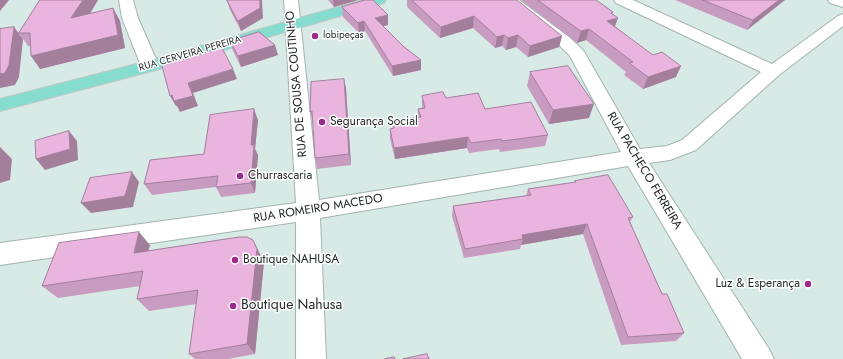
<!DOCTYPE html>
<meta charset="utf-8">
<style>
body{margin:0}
canvas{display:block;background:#d8eae6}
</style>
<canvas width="843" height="359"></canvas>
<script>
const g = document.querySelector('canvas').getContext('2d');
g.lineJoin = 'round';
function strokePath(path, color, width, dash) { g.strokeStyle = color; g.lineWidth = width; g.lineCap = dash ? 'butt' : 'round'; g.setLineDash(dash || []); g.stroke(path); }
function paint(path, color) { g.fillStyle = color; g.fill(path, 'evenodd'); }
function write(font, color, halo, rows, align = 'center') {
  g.font = font + ' Jost,sans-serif'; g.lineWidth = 3; g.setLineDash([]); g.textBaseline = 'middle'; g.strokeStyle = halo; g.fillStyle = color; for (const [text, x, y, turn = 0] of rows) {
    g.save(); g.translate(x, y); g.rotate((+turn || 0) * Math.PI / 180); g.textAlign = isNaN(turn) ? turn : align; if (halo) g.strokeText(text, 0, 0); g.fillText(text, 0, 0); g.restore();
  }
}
const minor = new Path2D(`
 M119,0H133L138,18L159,66L156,70L150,71L144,70L141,66L122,18Z
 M284,0H298L319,200L621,152L570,56L557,43L503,0H519L569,37L583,50L640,149L667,146L682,140L761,72L616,3L614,0H633L772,64L838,16L843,14V26L779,75L696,150L670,160L649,163L769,349L774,359H742L628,166L320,218L326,359H296V222L0,265V243L296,203Z
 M828,0H843V7L830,3Z`);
const major = new Path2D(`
 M363,0H386L384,3L156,70L0,111V99L144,62Z`);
const wall = new Path2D(`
 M40,0H98L90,14L113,8L120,21L125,48L40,69L30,46H28L19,33Z
 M227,0L263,18L241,31L230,10Z
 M328,0H358L334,7Z
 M407,0H441L562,36L559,47L528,57L516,47L506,50L502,46L495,48L473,28L440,38L407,7Z
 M521,0H596L613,12L612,14L615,26L676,77L643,89L624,75L626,72L586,40L577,43Z
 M675,0H785L747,30Z
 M342,7L388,25L383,26L403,46L421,60V70L393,76L365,31L359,33L343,17Z
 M230,41L278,55L241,67L233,51Z
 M530,72L589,118L549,124L527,86Z
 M344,79L346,89L351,165L317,169L315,158L313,122L310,112Z
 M422,96L446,98L485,109L548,135L545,146L500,152L499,149L469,153L467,148L395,159L390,139V129L393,128L392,121L418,117V109L422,108Z
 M258,120L255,149L258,155L255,193L221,197L216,187L152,195L144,184L204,154Z
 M575,181L633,217L630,222L662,294L684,333L676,341L621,345L583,234L521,245L520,249L464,258L452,216L453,206L526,196L528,189L574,183Z
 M150,245L148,251L264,262L255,354L228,359H195L189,354L196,304L149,311L137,299L140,286L58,298L42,286Z`);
const shadedWall = new Path2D(`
 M0,0H9L0,11Z
 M83,0H98L79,31L71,18Z
 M260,0H262L263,18L241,31L238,21Z
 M333,0H358L334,7Z
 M779,0H785L747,30L753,20Z
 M113,8L120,21L125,48L40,69L31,56Z
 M613,12L611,20L618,18L614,29L607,21L611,13Z
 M388,15V25L376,28L375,18Z
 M474,16L473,28L440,38L441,27Z
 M364,21L365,31L359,33L358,23Z
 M14,27L23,39L19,77L15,85L0,88V74Z
 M589,29L586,40L577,43L581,31Z
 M504,35L502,46L495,48L497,37Z
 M518,35L516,47L506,50L508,38Z
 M562,36L559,47L528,57L530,46Z
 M275,45L278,55L241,67L238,56Z
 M421,60V70L393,76L392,66Z
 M681,66L676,77L643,89L648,77Z
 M233,69L237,79L193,93L198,106L180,112L177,106H176L170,96L188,83Z
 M344,79L346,89L351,165L349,154Z
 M594,104L589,118L549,124L553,110Z
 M254,109L258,120L255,149L258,155L255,193L251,183V145Z
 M69,131L77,141L78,160L45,170L36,159Z
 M468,137L467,148L395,159L394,148Z
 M0,147L12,159L10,180L0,183Z
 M132,172L139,182L133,207L91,213L81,203Z
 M587,224L583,234L521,245L523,239L522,235Z
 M139,232L150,245L145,265L134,253Z
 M253,240L264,262L255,354L247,344Z`);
const building = new Path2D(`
 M40,0H83L71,18L113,8L118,35L31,56L30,33H19Z
 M227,0H260V8L238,21Z
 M365,0H373L388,15L375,18L403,46L421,60L392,66L364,21L358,23L342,7Z
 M412,0H517L562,36L530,46L518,35L508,38L504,35L497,37L474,16L441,27Z
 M538,0H596L613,12L611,13L618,18L607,21L653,55L662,52L681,66L648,77L629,63L633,62L589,29L581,31Z
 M703,0H779L753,20Z
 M14,27L9,65L5,73L0,74V29Z
 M259,32L275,45L238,56L230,41Z
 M222,48L233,69L188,83L193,96L174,101L172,95L170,96L162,66Z
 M568,66L594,104L553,110L530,72Z
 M344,79L349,154L315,158L312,111L310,112L311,82Z
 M443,92L446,98L478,93L485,109L531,102L548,135L502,141L501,139L471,143L468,137L394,148L390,129L394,128L392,121L421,117L418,109L425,108L422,96Z
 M254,109L251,145H254L251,183L216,187L218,176L144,184L150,160L204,154L210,115Z
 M69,131L70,149L36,159L35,141Z
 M132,172L125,196L81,203L90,178Z
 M608,175L633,217L628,218L662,294H667L684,333L628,337L587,224L522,235L523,239L465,249L453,206L531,195L528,189L576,182L575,181Z
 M139,232L134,253L239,237H247L253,240L257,249L247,344L189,354L198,290L137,299L143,271L42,286L59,243Z
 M427,354L429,359H403Z
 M394,357L395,359H385Z`);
const markers = [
 [315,36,4,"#982b8b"],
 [322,122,4,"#982b8b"],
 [240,176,4,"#982b8b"],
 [235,260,4,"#982b8b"],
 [808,284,4,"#982b8b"],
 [233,306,4,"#982b8b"]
];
const farPoinames = [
 ["lobipeças",323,36]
];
const farStreetnames = [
 ["RUA CERVEIRA PEREIRA",190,54,-16]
];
const streetNames = [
 ["RUA DE SOUSA COUTINHO",297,84,-95],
 ["RUA PACHECO FERREIRA",644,171,59],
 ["RUA ROMEIRO MACEDO",318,209,-9]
];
const poiNames = [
 ["Segurança Social",330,122],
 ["Churrascaria",248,176],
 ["Boutique NAHUSA",243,260],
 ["Luz & Esperança",800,284,"right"]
];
const nearPoinames = [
 ["Boutique Nahusa",241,306]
];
strokePath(minor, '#a2b4af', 2);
strokePath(major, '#c6c8c7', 2);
paint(minor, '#fff');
paint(major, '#86ddcf');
paint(wall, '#c89cc0');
paint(shadedWall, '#a37f9c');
paint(building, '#e9b5df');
strokePath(building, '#a37f9c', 1);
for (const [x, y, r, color] of markers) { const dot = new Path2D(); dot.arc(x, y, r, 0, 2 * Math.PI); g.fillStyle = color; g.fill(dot); strokePath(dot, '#fff', 1.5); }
write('10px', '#242a29', '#fff', farPoinames, 'left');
write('10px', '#242a29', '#fff', farStreetnames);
write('12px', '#242a29', '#fff', streetNames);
write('12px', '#242a29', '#fff', poiNames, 'left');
write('14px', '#242a29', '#fff', nearPoinames, 'left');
</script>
